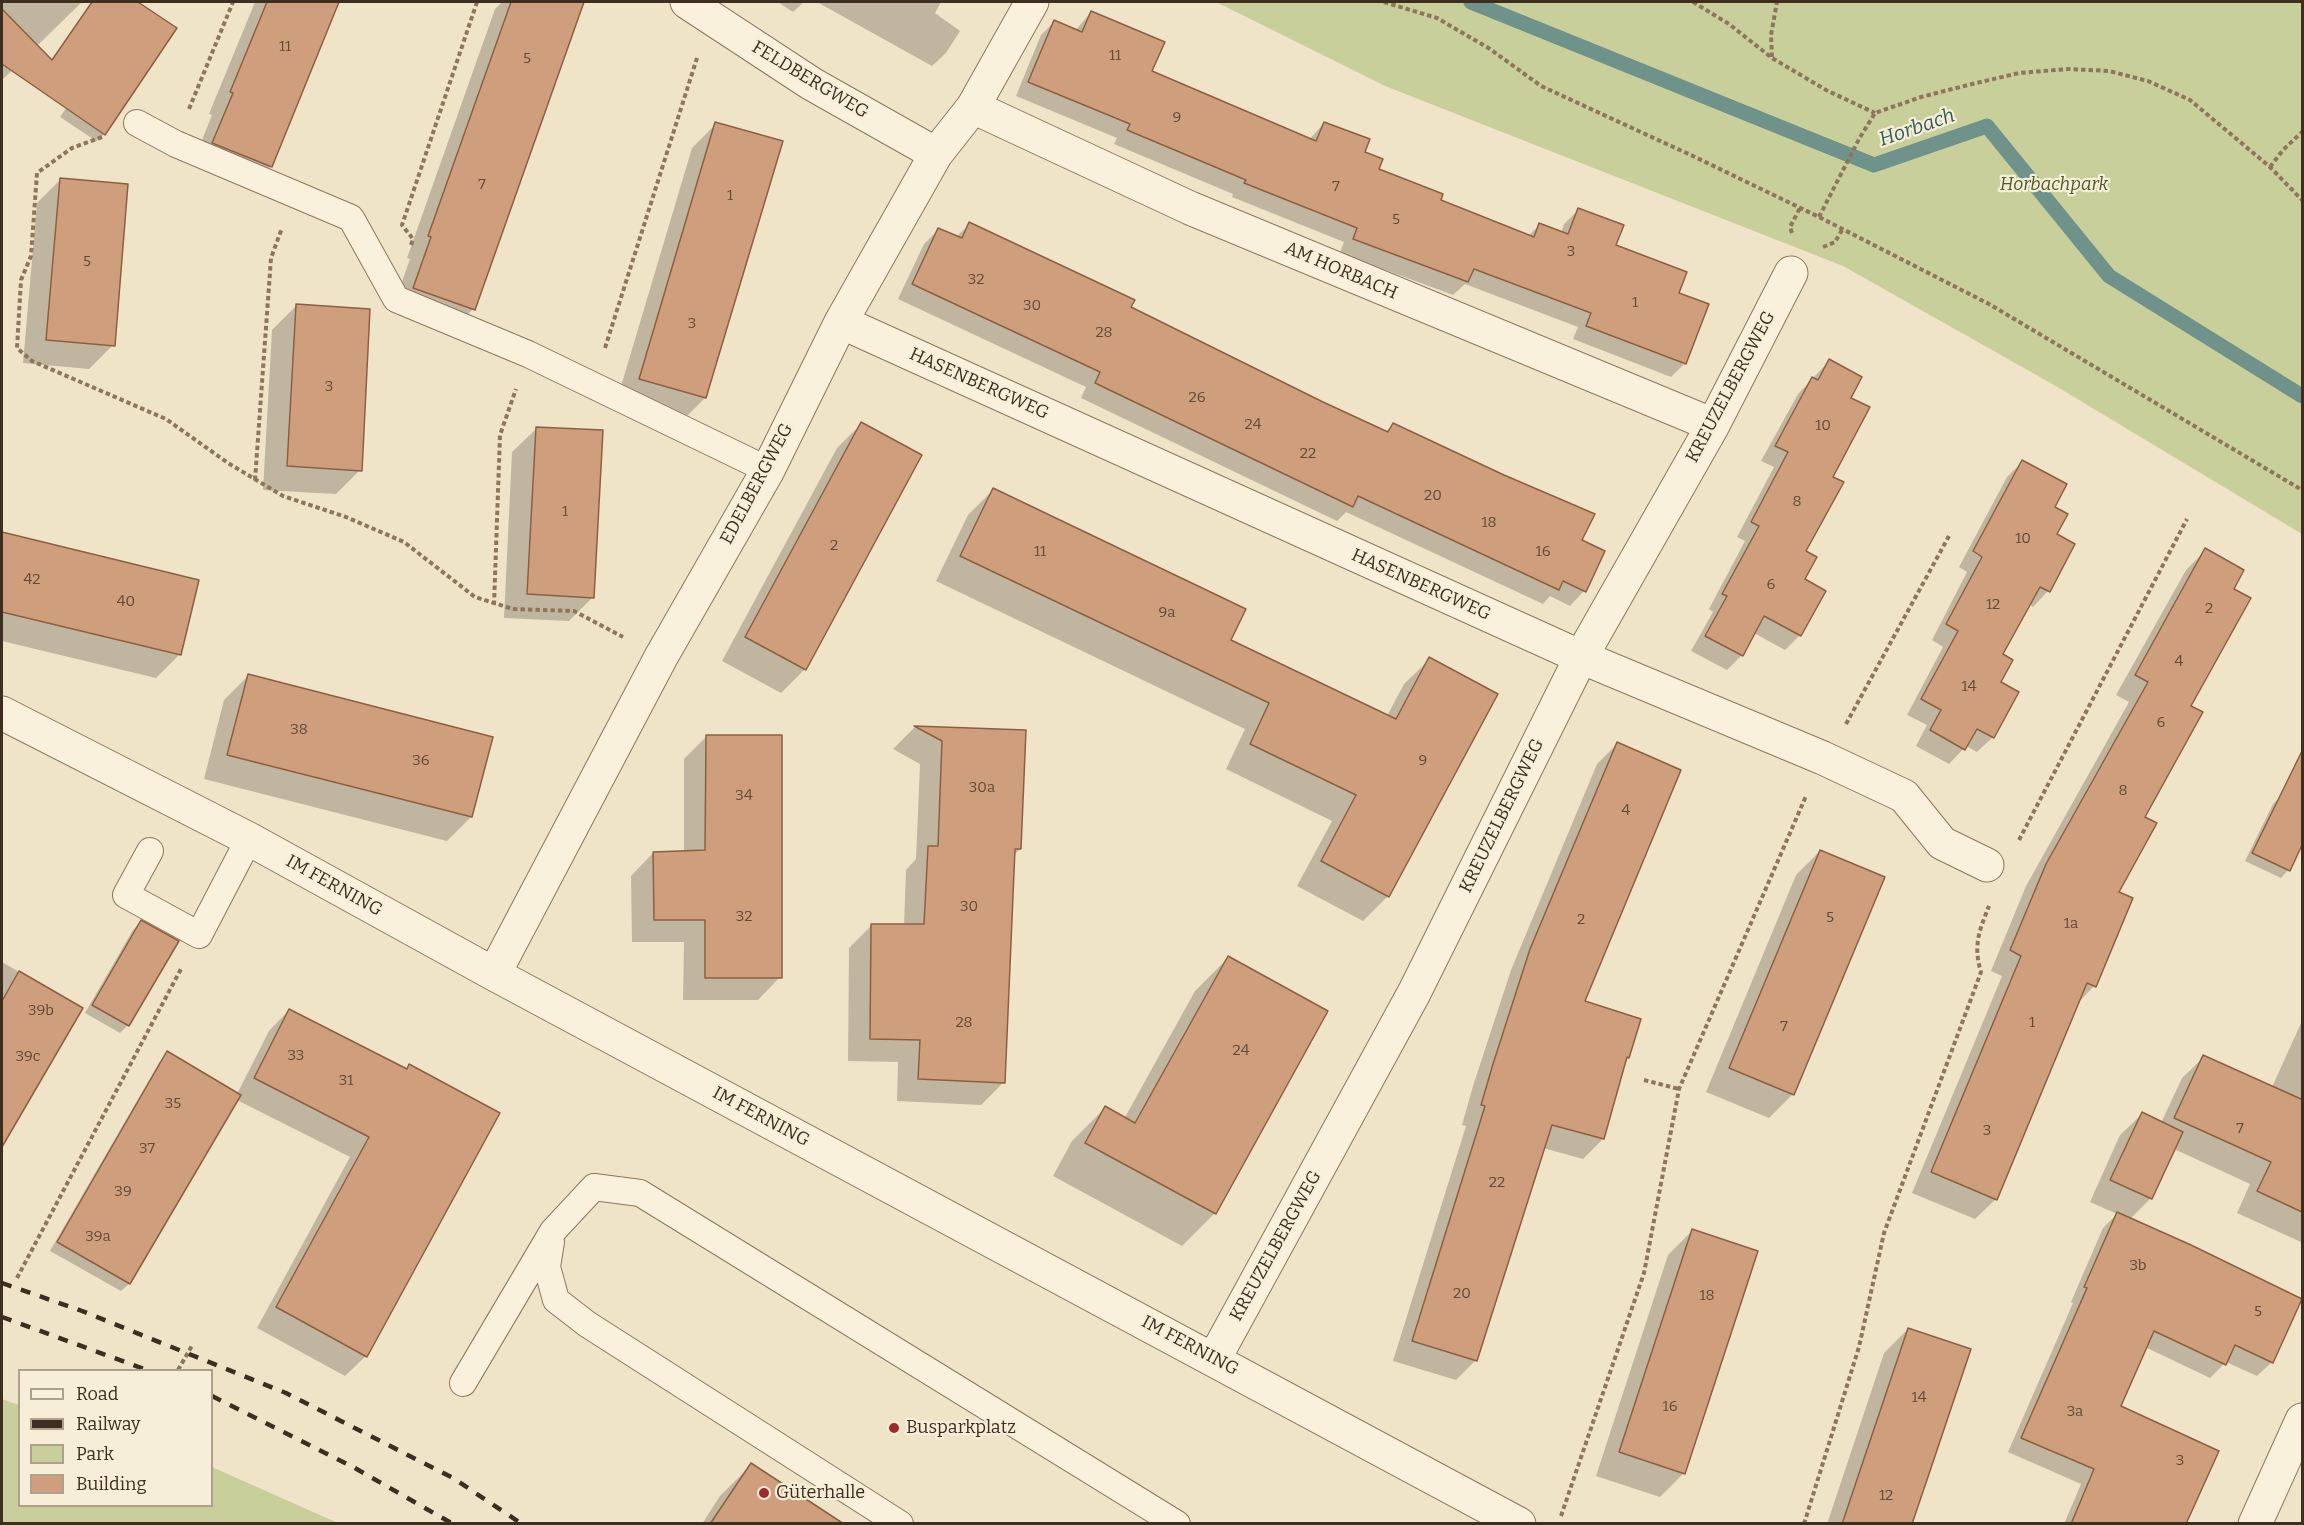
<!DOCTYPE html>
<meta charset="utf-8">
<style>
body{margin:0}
#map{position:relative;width:2304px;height:1525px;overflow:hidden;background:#f0e4c8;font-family:Bitter,serif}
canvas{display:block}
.frame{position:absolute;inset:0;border:3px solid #3d2e20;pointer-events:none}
.legend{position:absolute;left:18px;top:1369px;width:195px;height:138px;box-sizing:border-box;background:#f7eed8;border:2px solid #ada18e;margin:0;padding:8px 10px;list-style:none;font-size:18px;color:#3d2e20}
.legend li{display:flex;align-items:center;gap:12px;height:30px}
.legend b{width:30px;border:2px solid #ada18e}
</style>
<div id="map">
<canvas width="2304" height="1525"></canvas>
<div class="frame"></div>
<ul class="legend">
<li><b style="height:8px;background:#faf1dc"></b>Road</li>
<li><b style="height:8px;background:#3d2e20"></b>Railway</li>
<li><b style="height:16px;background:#c9cf9b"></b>Park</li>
<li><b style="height:16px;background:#cf9f7d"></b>Building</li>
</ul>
</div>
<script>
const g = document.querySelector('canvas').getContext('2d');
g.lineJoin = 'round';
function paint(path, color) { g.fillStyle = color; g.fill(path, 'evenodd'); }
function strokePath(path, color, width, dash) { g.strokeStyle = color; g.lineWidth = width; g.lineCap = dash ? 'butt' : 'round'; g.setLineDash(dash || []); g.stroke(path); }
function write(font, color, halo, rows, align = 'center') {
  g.font = font + ' Bitter,serif'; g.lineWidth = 4.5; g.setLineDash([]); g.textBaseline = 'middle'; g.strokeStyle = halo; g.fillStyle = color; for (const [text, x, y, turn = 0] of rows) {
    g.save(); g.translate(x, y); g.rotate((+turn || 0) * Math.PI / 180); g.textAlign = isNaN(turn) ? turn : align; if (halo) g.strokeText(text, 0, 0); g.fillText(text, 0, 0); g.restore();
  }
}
const green = new Path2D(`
 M1216,2H2302V534L2054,385L1843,266L1385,86Z
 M2,1399L19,1405L20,1506H212V1467L338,1523H2Z`);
const shadow = new Path2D(`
 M2,2H82L2,80Z
 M255,2H338L270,167L249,188L192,165L212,115L209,114Z
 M502,2H559L580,9L473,309L451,331L392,310L410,259L407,258L495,9Z
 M778,2H804L793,12Z
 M817,2H941L935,13L960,31L946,53L932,66Z
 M132,12L104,134L96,141L60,117Z
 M1091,12L1150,72L1309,140L1324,123L1364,153L1377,170L1439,201L1528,236L1540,225L1561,233L1564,224L1578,210L1615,246L1677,293L1685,363L1671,377L1573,339L1578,327L1465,284L1453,295L1340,253L1344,242L1232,197L1233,194L1114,144L1117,138L1016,96L1041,35L1054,22L1075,31Z
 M716,124L705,398L681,422L616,403L692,148Z
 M61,179L113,345L89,369L23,363L37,203Z
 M970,224L1129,308L1385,432L1393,425L1503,477L1580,540L1584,591L1570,606L1550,596L1543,604L1346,512L1337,521L1081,398L1086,387L898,299L924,244L939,229L956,237Z
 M296,306L360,470L336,494L263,490L272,330Z
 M1829,361L1849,398L1830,478L1804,552L1800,635L1785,650L1754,633L1742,655L1727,670L1691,651L1713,612L1709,609L1745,541L1737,537L1774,467L1761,461L1798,394Z
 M861,424L805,669L781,693L722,661L837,448Z
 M537,428L593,597L569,621L504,618L512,452Z
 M2022,462L2053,508L2055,535L2073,544L2048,591L2033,607L2029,604L2001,655L1993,737L1977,752L1966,746L1949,764L1916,746L1927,725L1907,715L1943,647L1932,640L1967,572L1959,567L2007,477Z
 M993,490L1229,640L1387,716L1404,684L1430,659L1388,896L1363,921L1297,886L1332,821L1226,769L1245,729L936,581L968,515Z
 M2,533L197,581L180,654L156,678L2,641Z
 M2206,550L2232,590L2189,706L2143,818L2117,893L2094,986L2077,1004L1996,1199L1975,1219L1912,1193L2002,976L1991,971L2026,886L2129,702L2116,695L2186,570Z
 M248,676L471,817L447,841L204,779L224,700Z
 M914,728L1024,732L1020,849L1013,856L1004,1082L981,1105L897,1101L898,1062L848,1061L849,948L871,926H904L906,870L916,859L920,764L893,749Z
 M707,736L780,977L758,1000H683L684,942H632L631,876L653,853L684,852V759Z
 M1617,744L1583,1002L1628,1057L1625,1060L1603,1139L1583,1159L1543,1148L1476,1360L1456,1380L1393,1361L1466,1126L1462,1125L1473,1086L1511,970L1597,764Z
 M2281,796L2302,807V841L2288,870L2281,878L2245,861L2273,804Z
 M1820,851L1793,1094L1769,1118L1706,1092L1796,875Z
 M141,922L128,1025L120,1033L85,1013L133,930Z
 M1228,958L1215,1213L1182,1246L1053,1176L1072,1141L1105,1108L1124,1119L1195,991Z
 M2,962L81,1008L2,1143Z
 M289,1010L406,1070L410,1066L366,1356L345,1376L257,1328L350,1157L237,1100L129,1284L121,1291L50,1251L160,1061L168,1053L237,1094L269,1031Z
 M2302,1021V1240L2301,1242L2237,1213L2250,1184L2174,1149L2150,1199L2130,1219L2191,1246L2301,1300L2272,1362L2257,1376L2226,1362L2210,1378L2145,1347L2119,1407L2169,1524H2064L2081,1484L2008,1452L2073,1303L2071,1302L2103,1228L2117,1214L2090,1202L2120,1135L2142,1114L2161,1123L2182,1078L2204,1057L2272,1087Z
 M1692,1231L1684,1473L1660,1497L1596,1476L1668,1255Z
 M1908,1329L1911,1524H1827L1884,1353Z
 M751,1465L842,1524H702L720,1496Z`);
const stream = new Path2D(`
 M1471,2L1874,165L1987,126L2109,276L2302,396`);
const building = new Path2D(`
 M92,2H138L177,28L105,135L2,64V9L52,60Z
 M267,2H339L272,167L212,143L233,93L230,92Z
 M511,2H584L475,310L413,288L431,237L428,236Z
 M1091,11L1165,42L1152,71L1316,141L1324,122L1370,139L1365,152L1383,159L1379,169L1443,194L1441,200L1534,237L1539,223L1568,234L1578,208L1624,225L1616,245L1687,272L1679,293L1709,304L1686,364L1586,326L1591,313L1474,269L1468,282L1353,239L1357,228L1244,183L1246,180L1127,130L1130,124L1028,82L1054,20L1082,32Z
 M715,122L783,141L706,398L639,379Z
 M60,178L128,184L115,346L46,340Z
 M969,222L1135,300L1131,307L1323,402L1388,432L1393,423L1504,475L1595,514L1582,540L1605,551L1586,592L1563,581L1559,590L1358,496L1353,507L1095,383L1100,372L912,284L938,228L962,238Z
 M296,304L370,309L362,471L287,466Z
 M1829,359L1862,377L1851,398L1870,407L1833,477L1844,482L1806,551L1817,557L1805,579L1826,591L1801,636L1764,616L1743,656L1705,636L1727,596L1722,594L1759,526L1751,522L1788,452L1775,446L1812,377L1818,380Z
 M861,422L922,455L806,670L745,637Z
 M536,427L603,430L594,598L527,594Z
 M2022,460L2067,484L2055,507L2068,514L2057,534L2075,544L2050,592L2040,587L2003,654L2013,660L2001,682L2019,692L1994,738L1977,729L1965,750L1930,730L1941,710L1921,699L1958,631L1946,624L1982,557L1973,551Z
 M993,488L1246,609L1231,640L1396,719L1429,657L1498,694L1389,897L1321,861L1356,795L1250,744L1269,703L960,556Z
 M2,532L199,580L181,655L2,612Z
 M2205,548L2244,570L2234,589L2251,598L2191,706L2203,712L2145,817L2157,823L2119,892L2133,898L2096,987L2087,983L1997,1200L1931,1172L2021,956L2010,950L2046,864L2148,682L2135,675Z
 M248,674L493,737L472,817L227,755Z
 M914,726L1026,730L1021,849H1015L1005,1083L918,1079L920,1040L870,1039L871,924H924L928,846H938L942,741Z
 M706,735H782V978H705V920H654L653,852L705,850Z
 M1617,742L1681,770L1585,1001L1641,1019L1629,1058L1627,1057L1604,1139L1552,1125L1477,1361L1412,1341L1485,1106L1481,1105L1493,1064L1530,949Z
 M2302,751V845L2290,871L2252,853Z
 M1820,850L1885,877L1794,1095L1729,1068Z
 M141,920L179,941L129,1026L92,1005Z
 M1228,956L1328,1011L1216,1214L1085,1143L1105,1106L1135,1123Z
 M19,971L83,1008L2,1147V1001Z
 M289,1009L407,1069L409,1064L500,1113L367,1357L276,1307L369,1137L254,1078Z
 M167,1051L241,1095L130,1284L57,1242Z
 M2203,1055L2301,1099L2302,1097V1212L2257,1191L2271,1162L2174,1118Z
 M2142,1112L2183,1132L2152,1199L2110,1180Z
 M2117,1212L2191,1245L2302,1299L2273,1363L2235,1345L2226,1365L2154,1331L2121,1406L2219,1451L2186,1524H2071L2094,1469L2021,1438L2087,1288L2084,1287Z
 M1692,1229L1758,1251L1685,1474L1619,1452Z
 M1908,1328L1971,1349L1931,1468L1912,1524H1842Z
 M751,1463L844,1524H710Z`);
const path = new Path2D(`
 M1384,2L1437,18L1490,49L1541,86L1695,157L1819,217L1989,304L2302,490
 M1693,2L1729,24L1772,58L1826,90L1875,113
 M1772,57L1771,35L1777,2
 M189,109L233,2
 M102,137L72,148L37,173L31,256L21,280L17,348L32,361L166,419L228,463L283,496L346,517L404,542L475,597L513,609L574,611L623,637
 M2270,167L2283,150L2302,132
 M1819,217L1859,139L1875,113L1921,97L1968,85L2019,73L2068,69L2109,71L2148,81L2190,100L2270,167L2302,200
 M1792,233L1790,227L1800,208
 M411,245L413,239L402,225L477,2
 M1823,247L1835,242L1842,230
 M605,348L697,58
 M255,480L271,258L282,228
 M494,605L500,435L516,389
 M1846,724L1949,536
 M2019,840L2187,519
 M1644,1080L1679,1089
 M17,1278L182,967
 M178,1370L193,1344
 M1561,1516L1644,1273L1679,1089L1806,796
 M1804,1524L1859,1347L1884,1233L1981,972C1973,946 1979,931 1989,906`);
const lane = new Path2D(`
 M137,123L176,144L351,218L396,299L528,354L768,470
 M150,851L126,895L199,935L249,839
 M551,1242L547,1267L556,1300L587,1324L900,1524
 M463,1383L553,1231L594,1187L640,1193L1177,1524`);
const street = new Path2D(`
 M687,2L812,84L936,154
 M973,107L1190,208L1713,425
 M841,322L1581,657L1823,758L1904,796L1942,843L1987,865
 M2,713L249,839L494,974L1519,1524
 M494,974L661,657L768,470L841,322L936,154L973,107L1032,2
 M1214,1359L1414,993L1581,657L1713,425L1791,273
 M2255,1524L2302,1420`);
const rail = new Path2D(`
 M2,1283L82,1311L286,1393L453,1478L522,1524
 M2,1317L147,1370
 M212,1396L353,1467L453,1524`);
const markers = [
 [894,1428,6,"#9e2a2b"],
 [764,1493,6,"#9e2a2b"]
];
const numberNames = [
 ["11",285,47],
 ["11",1115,56],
 ["5",527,59],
 ["9",1177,118],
 ["7",482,185],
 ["7",1336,187],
 ["1",730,196],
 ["5",1396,220],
 ["3",1571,252],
 ["5",87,262],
 ["32",976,280],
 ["1",1635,303],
 ["30",1032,306],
 ["3",692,324],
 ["28",1104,333],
 ["3",329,387],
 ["26",1197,398],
 ["24",1253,425],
 ["10",1823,426],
 ["22",1308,454],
 ["20",1433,496],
 ["8",1797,502],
 ["1",565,512],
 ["18",1489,523],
 ["10",2023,539],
 ["2",834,546],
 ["11",1040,552],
 ["16",1543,552],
 ["42",32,580],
 ["6",1771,585],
 ["40",126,602],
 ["12",1993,605],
 ["2",2209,609],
 ["9a",1167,613],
 ["4",2179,662],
 ["14",1969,687],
 ["6",2161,723],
 ["38",299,730],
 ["36",421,761],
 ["9",1423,761],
 ["30a",982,788],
 ["8",2123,791],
 ["34",744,796],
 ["4",1626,811],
 ["30",969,907],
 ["32",744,917],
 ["5",1830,918],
 ["2",1581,920],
 ["1a",2071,924],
 ["39b",41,1011],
 ["28",964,1023],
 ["1",2032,1023],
 ["7",1784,1027],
 ["24",1241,1051],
 ["33",296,1056],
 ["39c",28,1057],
 ["31",346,1081],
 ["35",173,1104],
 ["7",2240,1129],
 ["3",1987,1131],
 ["37",147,1149],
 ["22",1497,1183],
 ["39",123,1192],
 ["39a",98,1237],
 ["3b",2138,1266],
 ["20",1462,1294],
 ["18",1707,1296],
 ["5",2258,1312],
 ["14",1919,1398],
 ["16",1670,1407],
 ["3a",2075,1412],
 ["3",2180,1461],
 ["12",1886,1496]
];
const streetNames = [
 ["FELDBERGWEG",810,80,31],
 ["AM HORBACH",1341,271,23],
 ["HASENBERGWEG",979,384,24],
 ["KREUZELBERGWEG",1731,387,-62],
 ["EDELBERGWEG",757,484,-62],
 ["HASENBERGWEG",1421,585,24],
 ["KREUZELBERGWEG",1502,816,-64],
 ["IM FERNING",334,886,29],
 ["IM FERNING",761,1117,28],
 ["KREUZELBERGWEG",1276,1246,-61],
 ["IM FERNING",1190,1346,28]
];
const parkNames = [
 ["Horbachpark",2054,185]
];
const poiNames = [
 ["Busparkplatz",906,1428],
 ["Güterhalle",776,1493]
];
const waterNames = [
 ["Horbach",1917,128,-19]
];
paint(green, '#c9cf9b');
paint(shadow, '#0003');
strokePath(stream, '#6f938a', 15);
paint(building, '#cf9f7d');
strokePath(building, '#8d5f41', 1.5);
strokePath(lane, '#8d765c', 28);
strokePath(street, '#8d765c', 35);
strokePath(path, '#8d765c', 4, [4.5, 3]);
strokePath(lane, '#faf1dc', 26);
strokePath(street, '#faf1dc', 33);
strokePath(rail, '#3d2e20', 4.5, [10, 10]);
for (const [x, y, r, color] of markers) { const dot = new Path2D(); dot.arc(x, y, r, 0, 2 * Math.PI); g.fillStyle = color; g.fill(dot); strokePath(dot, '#f7eed8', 2); }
write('15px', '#624a37', null, numberNames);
write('18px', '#3d2e20', '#f7eed8', streetNames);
write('italic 18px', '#4d5a26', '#f7eed8', parkNames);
write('18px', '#3d2e20', '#f7eed8', poiNames, 'left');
write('italic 20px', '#2f5d5a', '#f7eed8', waterNames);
</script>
